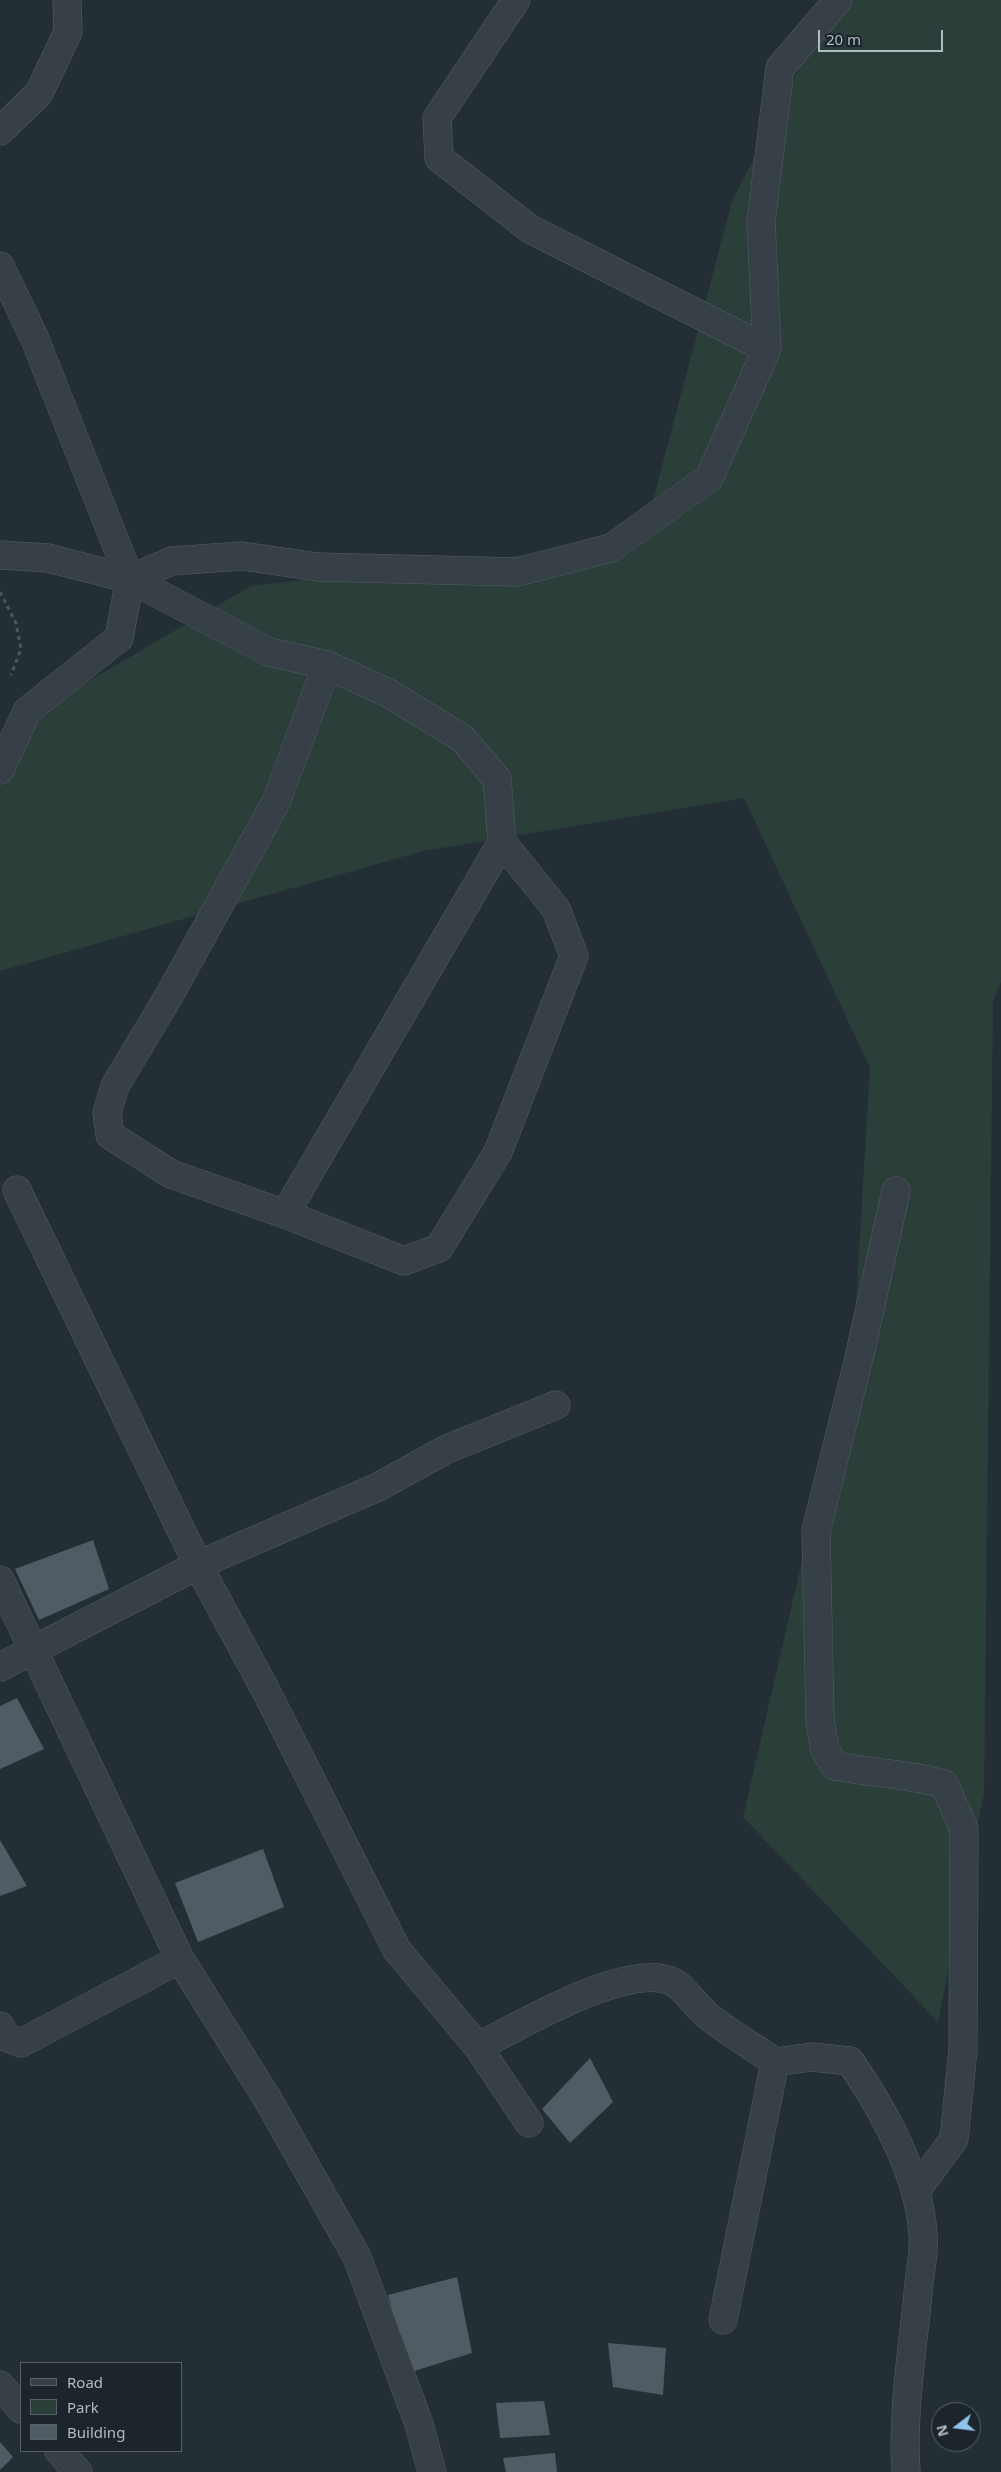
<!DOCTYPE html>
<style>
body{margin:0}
#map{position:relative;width:1001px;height:2472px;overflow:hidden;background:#232f35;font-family:"Noto Sans",sans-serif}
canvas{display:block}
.legend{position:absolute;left:20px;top:2362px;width:162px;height:90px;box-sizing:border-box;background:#1c252b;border:1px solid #586168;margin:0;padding:6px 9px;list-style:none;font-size:15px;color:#b1bbc3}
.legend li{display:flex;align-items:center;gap:10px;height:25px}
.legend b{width:25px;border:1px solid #586168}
.north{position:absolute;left:931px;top:2402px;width:50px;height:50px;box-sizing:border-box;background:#1c252b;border:1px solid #586168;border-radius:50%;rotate:255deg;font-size:14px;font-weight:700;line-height:20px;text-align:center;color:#b1bbc3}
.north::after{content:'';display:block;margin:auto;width:18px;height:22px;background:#8ec4ea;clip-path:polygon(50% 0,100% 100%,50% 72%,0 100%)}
.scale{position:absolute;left:818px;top:30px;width:125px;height:22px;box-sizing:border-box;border:2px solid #b1bbc3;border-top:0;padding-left:6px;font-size:15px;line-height:18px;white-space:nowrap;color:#b1bbc3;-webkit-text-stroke:4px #1c252b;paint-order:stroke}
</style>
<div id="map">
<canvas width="1001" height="2472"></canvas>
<ul class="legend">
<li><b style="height:6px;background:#364046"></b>Road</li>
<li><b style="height:14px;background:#2b3e39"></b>Park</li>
<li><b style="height:14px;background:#4f5c64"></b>Building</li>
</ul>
<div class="north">N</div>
<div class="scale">20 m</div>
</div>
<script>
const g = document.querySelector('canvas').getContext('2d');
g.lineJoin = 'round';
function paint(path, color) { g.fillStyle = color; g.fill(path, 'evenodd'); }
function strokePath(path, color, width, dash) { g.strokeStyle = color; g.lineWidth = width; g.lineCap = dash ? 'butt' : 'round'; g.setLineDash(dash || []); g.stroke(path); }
const green = new Path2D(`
 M834,0H1001V982L993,1001L984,1793L938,2022L743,1817L854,1335L870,1068L744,798L423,851L0,971V733L251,586L642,542L732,201Z`);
const building = new Path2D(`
 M93,1540L109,1589L39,1620L15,1569Z
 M17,1698L44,1749L0,1769V1706Z
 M0,1840L27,1886L0,1896Z
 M263,1849L284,1907L198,1942L175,1883Z
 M590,2058L613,2102L570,2143L542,2109Z
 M457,2277L472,2353L408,2373L388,2295Z
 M608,2343L666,2348L663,2395L613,2387Z
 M544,2401L550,2435L500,2438L496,2403Z
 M0,2442L13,2457L0,2470Z
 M555,2453L557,2472H506L503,2458Z`);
const path = new Path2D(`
 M0,592L16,623L21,649L11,675`);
const street = new Path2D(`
 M0,131L39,93L68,32L67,0
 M0,266L34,337L130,579
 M767,349L761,222L780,68L838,0
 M0,555L48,558L130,579L269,652L327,665L388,693L462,738L497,779L502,842L556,909L574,956L498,1152L439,1248L404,1261L285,1214L502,842
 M0,770L27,711L119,638L130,579L172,561L242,556L318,567L517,572L611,548L709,478L767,349L530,229L439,158L437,118L516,0
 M17,1190L198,1565L378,1487L447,1449L556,1405
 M896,1191L859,1358L816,1531L820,1721L825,1750L835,1766C872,1773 909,1774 944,1784L964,1829L963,2049L954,2139L916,2191
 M285,1214L171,1174L110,1135L107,1113L115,1086L170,994L276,802L327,665
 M0,1580L180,1959L21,2043L6,2037L0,2026
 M0,1667L198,1565L265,1689L397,1950L478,2047L529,2123
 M180,1959L267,2098L357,2257L419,2424L432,2472
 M478,2047C519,2026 629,1960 673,1982C685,1988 697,2008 709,2017C730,2033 753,2047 775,2062L812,2057L850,2061C884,2111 919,2173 923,2234C925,2253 919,2275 918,2294C912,2353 902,2413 906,2472
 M723,2320L775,2062
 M0,2385L21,2409
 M59,2451L78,2472`);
paint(green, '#2b3e39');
paint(building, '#4f5c64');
strokePath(street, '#545e64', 29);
strokePath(path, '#4a5a59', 3, [4, 4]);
strokePath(street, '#364046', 28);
</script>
